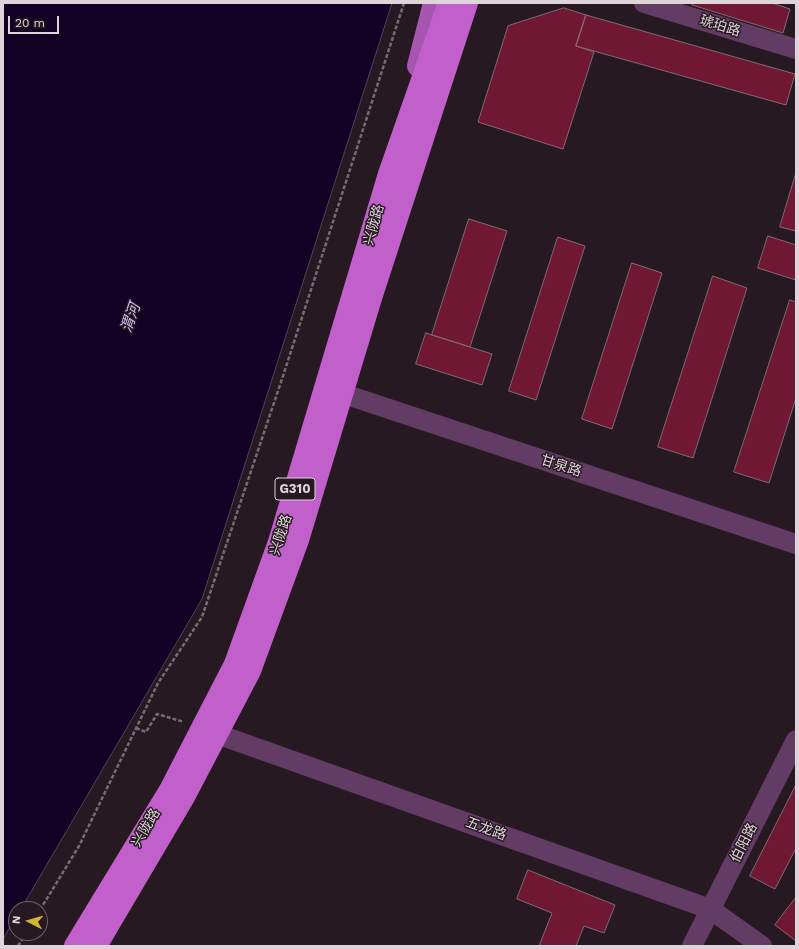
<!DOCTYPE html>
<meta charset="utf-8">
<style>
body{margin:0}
#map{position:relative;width:799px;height:949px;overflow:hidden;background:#271921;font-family:"Work Sans",sans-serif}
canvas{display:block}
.frame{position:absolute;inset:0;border:4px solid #ded4d9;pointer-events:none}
.north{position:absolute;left:8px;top:901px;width:40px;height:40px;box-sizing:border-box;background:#271921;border:1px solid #70646b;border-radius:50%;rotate:276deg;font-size:11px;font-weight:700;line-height:16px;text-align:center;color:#ded4d9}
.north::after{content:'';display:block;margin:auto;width:14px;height:18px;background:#d3b635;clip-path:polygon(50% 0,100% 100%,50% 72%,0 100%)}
.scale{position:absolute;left:8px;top:16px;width:51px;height:18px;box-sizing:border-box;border:2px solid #ded4d9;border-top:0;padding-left:5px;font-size:12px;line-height:14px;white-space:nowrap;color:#ded4d9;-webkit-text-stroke:3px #271921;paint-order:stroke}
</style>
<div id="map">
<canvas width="799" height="949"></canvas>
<div class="frame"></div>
<div class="north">N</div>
<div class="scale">20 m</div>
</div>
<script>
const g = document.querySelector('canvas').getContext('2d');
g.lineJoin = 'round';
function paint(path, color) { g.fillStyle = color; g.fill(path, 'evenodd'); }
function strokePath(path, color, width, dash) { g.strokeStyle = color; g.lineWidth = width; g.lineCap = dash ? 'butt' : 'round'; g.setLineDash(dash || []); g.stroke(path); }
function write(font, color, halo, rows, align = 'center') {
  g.font = font + ' "Work Sans","Noto Sans SC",sans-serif'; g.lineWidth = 3; g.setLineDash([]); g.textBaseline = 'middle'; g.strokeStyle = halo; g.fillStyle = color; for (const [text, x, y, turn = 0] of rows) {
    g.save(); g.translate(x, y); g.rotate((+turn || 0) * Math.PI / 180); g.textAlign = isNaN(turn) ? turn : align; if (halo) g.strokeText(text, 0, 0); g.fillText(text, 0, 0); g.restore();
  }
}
const water = new Path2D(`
 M3,3H392L202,599L21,909H16V917L3,939Z`);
const building = new Path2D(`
 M692,3H772L790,9L783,33L692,5Z
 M564,8L586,15L576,46L594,52L563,149L478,122L508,26Z
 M586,15L795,74L786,105L576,46Z
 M796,173V231L780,227Z
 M469,219L507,231L470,347L432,335Z
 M768,236L796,245V280L758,268Z
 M558,237L585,246L536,400L509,391Z
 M632,263L662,273L612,429L582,419Z
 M713,276L747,288L693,458L658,447Z
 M790,300L796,302V398L769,483L734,472Z
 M426,333L492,354L482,385L416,364Z
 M796,785V848L775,889L750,876Z
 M528,870L615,905L604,933L584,926L576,946H539L552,913L517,899Z
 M795,899L796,900V941L775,925Z`);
const path = new Path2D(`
 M136,728L146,732L157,714L184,722
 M40,910L79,846L158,683L202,617L283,376L404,3
 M18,946L26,933`);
const street = new Path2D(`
 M644,3L796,49
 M326,388L796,544
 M204,727L217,734L710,909L762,946
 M692,946L796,740`);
const primary = new Path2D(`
 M418,66L434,3`);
const highway = new Path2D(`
 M75,946L170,790L235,664L279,542L389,174L449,3
 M96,946L184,797L250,671L298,540L371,298L467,3`);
const shields = [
 [295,489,40]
];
const shieldNames = [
 ["G310",295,489]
];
const streetNames = [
 ["琥珀路",720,26,17],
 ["兴陇路",374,225,-74],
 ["甘泉路",561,466,18],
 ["兴陇路",281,535,-72],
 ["兴陇路",146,828,-59],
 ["五龙路",486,829,20],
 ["伯阳路",744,843,-63]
];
const waterNames = [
 ["渭河",131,318,-71]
];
paint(water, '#130226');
strokePath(water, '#50415c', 1);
paint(building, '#701833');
strokePath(building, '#816c6f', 1);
strokePath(path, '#786c73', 2.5, [4, 2]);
strokePath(street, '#633c66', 20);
strokePath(primary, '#a756af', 22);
strokePath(highway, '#c160cb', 22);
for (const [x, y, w] of shields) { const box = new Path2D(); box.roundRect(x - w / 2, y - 11, w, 22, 3); g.fillStyle = '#271921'; g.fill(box); strokePath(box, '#ded4d9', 1); }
write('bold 13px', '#ded4d9', null, shieldNames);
write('14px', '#ded4d9', '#271921', streetNames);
write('italic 15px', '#d0b8f7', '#271921', waterNames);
</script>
